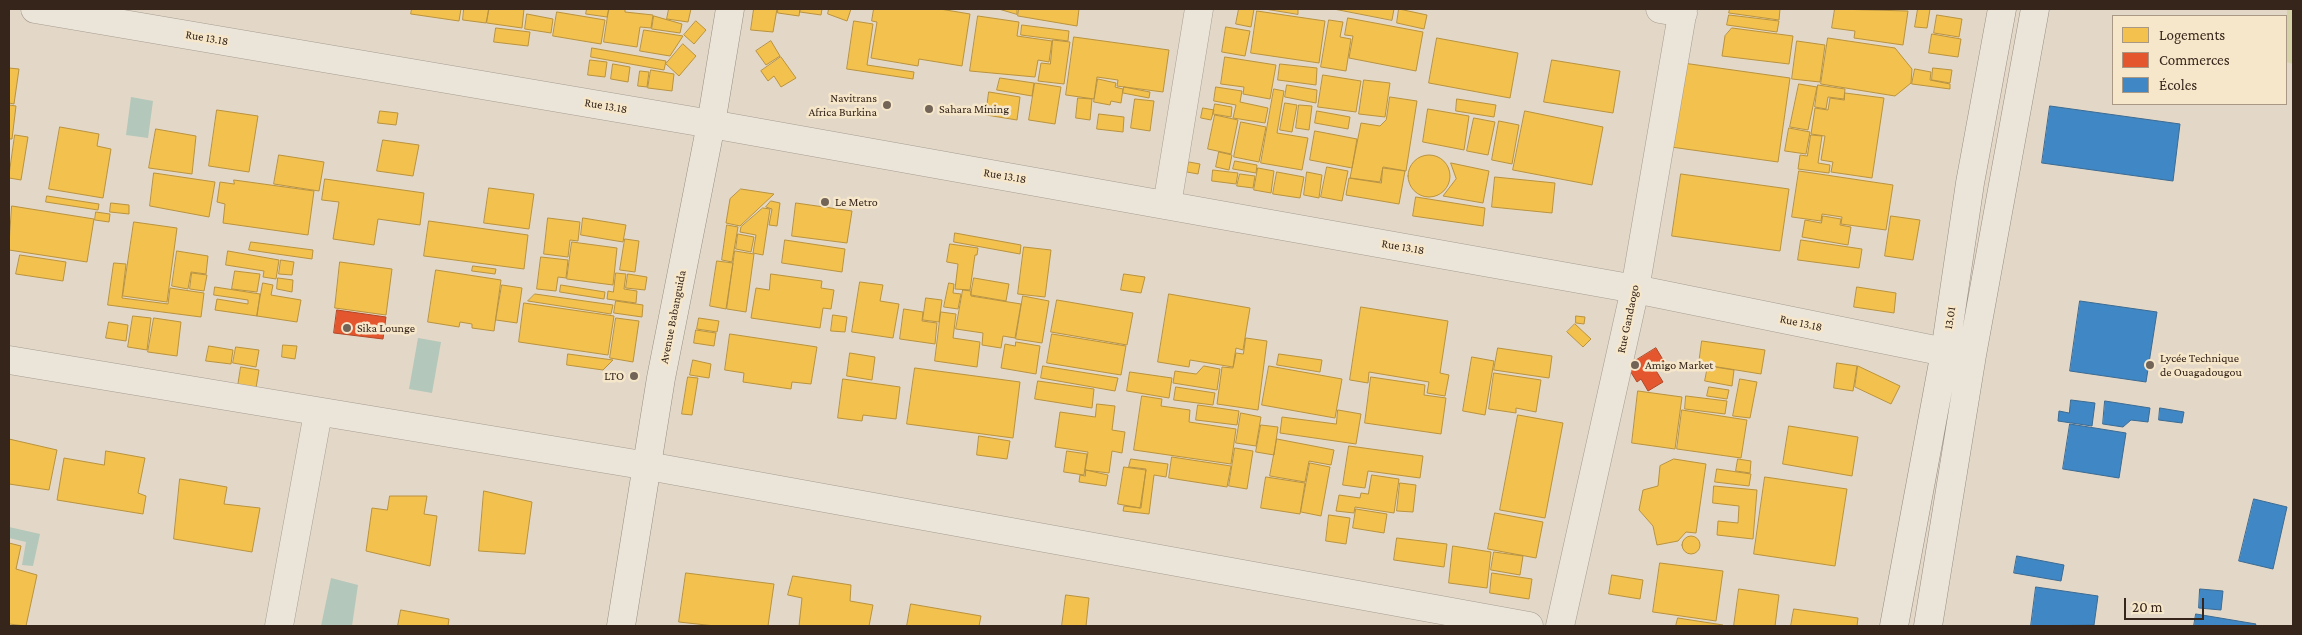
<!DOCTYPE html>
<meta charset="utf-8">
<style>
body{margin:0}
#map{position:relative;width:2302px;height:635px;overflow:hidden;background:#e3d8c7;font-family:"Crimson Pro",serif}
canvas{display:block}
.frame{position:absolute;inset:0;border:10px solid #35251a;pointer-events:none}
.legend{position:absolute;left:2112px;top:15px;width:175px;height:90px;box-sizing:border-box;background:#f7e7ca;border:1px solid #a99984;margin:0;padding:6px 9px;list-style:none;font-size:15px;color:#35251a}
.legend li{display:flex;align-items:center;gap:10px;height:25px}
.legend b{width:25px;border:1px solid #a99984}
.scale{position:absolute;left:2124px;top:598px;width:80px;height:22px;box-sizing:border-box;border:2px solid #35251a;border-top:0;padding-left:6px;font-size:15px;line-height:18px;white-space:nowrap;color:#35251a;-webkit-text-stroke:4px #f7e7ca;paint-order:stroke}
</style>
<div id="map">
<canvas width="2302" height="635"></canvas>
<div class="frame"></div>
<ul class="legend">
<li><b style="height:14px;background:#f2c14e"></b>Logements</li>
<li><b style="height:14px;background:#e4572e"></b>Commerces</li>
<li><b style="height:14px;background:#3f88c5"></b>Écoles</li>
</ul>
<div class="scale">20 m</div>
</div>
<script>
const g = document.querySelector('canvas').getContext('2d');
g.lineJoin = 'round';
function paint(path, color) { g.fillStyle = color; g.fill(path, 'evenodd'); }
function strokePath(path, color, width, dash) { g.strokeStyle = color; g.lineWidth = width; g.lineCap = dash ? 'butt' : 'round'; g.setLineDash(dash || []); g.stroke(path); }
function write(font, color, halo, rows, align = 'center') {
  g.font = font + ' "Crimson Pro",serif'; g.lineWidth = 5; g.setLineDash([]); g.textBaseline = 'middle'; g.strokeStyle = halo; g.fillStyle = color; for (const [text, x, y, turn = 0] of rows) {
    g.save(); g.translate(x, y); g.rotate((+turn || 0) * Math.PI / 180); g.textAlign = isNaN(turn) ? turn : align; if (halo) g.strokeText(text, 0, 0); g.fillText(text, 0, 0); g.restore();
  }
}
const green = new Path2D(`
 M2287,9H2293V64L2286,62Z`);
const water = new Path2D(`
 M131,97L153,101L148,138L126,135Z
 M418,338L441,342L432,393L409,389Z
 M9,527L40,534L33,566L22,565L26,542L9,538Z
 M331,578L358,585L352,626H321Z`);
const homes = new Path2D(`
 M412,9H461L459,21L411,14Z
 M464,9H489L486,23L463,20Z
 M489,9H524L522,28L487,23Z
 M587,9H609L607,17L586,14Z
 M609,9H625V12L653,15L651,28L640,27L637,47L604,42Z
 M669,9H691L688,22L667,19Z
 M754,9H777L773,32L751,30Z
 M778,9H800L799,16L778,13Z
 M801,9H822L821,15L800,12Z
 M829,9H851L847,21L828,14Z
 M874,9H940L970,14L962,66L919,59L918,66L871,58L877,22L872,21Z
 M999,9H1017V14Z
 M1019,9H1079L1077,26L1018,16Z
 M1239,9H1254L1251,27L1236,24Z
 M1265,9H1298V14Z
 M1334,9H1394L1392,20Z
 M1399,9L1427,15L1424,29L1397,23Z
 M1730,9H1780L1779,20L1729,13Z
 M1835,9L1908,11L1903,45L1854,38L1855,31L1832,28Z
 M1918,9H1930L1927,28L1915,27Z
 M1257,11L1325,21L1319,63L1251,53Z
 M557,12L605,20L601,44L553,36Z
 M527,14L553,19L551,33L525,29Z
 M1729,15L1779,21L1777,32L1727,25Z
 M1937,15L1962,19L1959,37L1934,33Z
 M654,16L682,24L680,33L652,29Z
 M978,16L1019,22L1017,36L1052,41L1049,62L1038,60L1035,77L970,71Z
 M1348,18L1423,32L1416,71L1349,58L1353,36L1345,35Z
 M1329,20L1343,22L1340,37L1351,39L1346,71L1321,67Z
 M696,21L706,30L694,44L684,35Z
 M854,21L873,24L867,65L914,72L913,79L847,69Z
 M1022,25L1069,31L1068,41L1021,35Z
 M1226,27L1250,31L1245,56L1222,52Z
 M496,28L530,32L528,46L494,42Z
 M1732,28L1793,36L1789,64L1722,56L1725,36Z
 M644,30L683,36L670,56L640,51Z
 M1932,34L1961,39L1958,57L1929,53Z
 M1074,37L1169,50L1163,92L1117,86L1118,80L1097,77L1094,99L1066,95Z
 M1437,38L1518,53L1510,98L1429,83Z
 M1828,38L1895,48L1912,69L1911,83L1895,96L1821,84Z
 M1053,40L1070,42L1064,84L1038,81L1041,63L1050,64Z
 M771,41L780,56L766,65L756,51Z
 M1797,41L1825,45L1820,82L1792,79Z
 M683,44L696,56L679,76L666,64Z
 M592,48L666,61L664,70L591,57Z
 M781,57L796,78L781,87L774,76L768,81L761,71Z
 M1225,57L1276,65L1270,99L1243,94L1244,87L1221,84Z
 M590,60L607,62L605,77L588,75Z
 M1552,60L1620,71L1613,113L1544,102Z
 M1683,63L1790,78L1778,162L1671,147Z
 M613,64L630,67L628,82L611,79Z
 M1280,64L1317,68L1316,85L1278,80Z
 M9,68L19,69L14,104L9,103Z
 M1933,68L1952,70L1950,83L1932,80Z
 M1915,69L1931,72L1930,80L1950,84V89L1912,84Z
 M651,70L674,74L672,91L648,88Z
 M640,71L649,72L647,87L638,86Z
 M1323,75L1361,81L1356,112L1318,107Z
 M1000,78L1034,83L1032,96L997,90Z
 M1098,79L1116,83L1115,87L1123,89L1121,103L1111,101L1110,105L1094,102Z
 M1364,80L1390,83L1385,117L1359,114Z
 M1035,83L1061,87L1055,124L1029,120Z
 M1799,84L1817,87L1808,130L1790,127Z
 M1287,85L1317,90L1316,103L1285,97Z
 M1818,85L1845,89L1844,99L1828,97L1826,109L1815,107Z
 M1124,87L1150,92L1149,98L1123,93Z
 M1216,87L1242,91L1240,102L1268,108L1265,123L1233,118L1236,105L1214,101Z
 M1274,89L1284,91L1277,133L1308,138L1302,170L1261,163Z
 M989,92L1020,97L1017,120L986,115Z
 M1845,93L1884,98L1872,178L1831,172L1833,162L1821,160L1825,136L1811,134L1815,108L1828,110L1830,98L1844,100Z
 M1390,97L1417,101L1406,171L1383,167L1380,182L1350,178L1361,123L1380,126L1386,120Z
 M1078,98L1092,99L1090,120L1076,118Z
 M1135,99L1154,101L1150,131L1131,128Z
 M1457,99L1496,105L1494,117L1456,111Z
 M1285,103L1297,105L1292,132L1280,130Z
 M1215,104L1232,107L1231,117L1213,114Z
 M9,105L16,106L12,139H9Z
 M1299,105L1312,106L1309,130L1296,128Z
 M1203,108L1214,110L1211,120L1201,118Z
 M1428,109L1469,116L1464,150L1423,142Z
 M217,110L258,116L249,172L209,166Z
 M380,111L398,113L396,125L378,123Z
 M1317,111L1350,117L1348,129L1315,123Z
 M1525,111L1603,127L1592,185L1513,170Z
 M1099,114L1124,117L1123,132L1097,129Z
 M1215,115L1238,120L1231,154L1208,149Z
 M1474,118L1495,122L1488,155L1467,151Z
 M1499,121L1519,125L1512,164L1492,160Z
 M1241,122L1266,127L1259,162L1234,157Z
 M60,127L99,134L97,146L111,149L103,198L49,189Z
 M1789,128L1810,132L1806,154L1785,151Z
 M156,129L196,136L192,174L149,168Z
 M1315,131L1357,139L1352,168L1310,160Z
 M15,135L28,137L21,180L9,178Z
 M1811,135L1822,136L1818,163L1830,165L1829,173L1798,169L1800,155L1807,156Z
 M383,140L419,145L413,176L377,171Z
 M1219,152L1232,155L1229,170L1216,167Z
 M279,155L324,162L319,191L274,184Z
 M1408 176a21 21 0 1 1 42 0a21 21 0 1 1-42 0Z
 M1235,161L1257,165L1256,173L1233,169Z
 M1189,162L1200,164L1198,174L1187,172Z
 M1451,163L1489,171L1483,203L1443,196L1456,179Z
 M1327,167L1348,171L1342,201L1321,197Z
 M1258,168L1274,171L1271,193L1254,190Z
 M1383,168L1405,171L1399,204L1346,195L1349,178L1381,183Z
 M1213,170L1238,173L1236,184L1212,181Z
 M1799,171L1893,185L1886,230L1841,224L1842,217L1822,214L1821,221L1792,217Z
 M1277,172L1304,177L1300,198L1273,194Z
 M1307,172L1322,175L1319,198L1304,195Z
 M154,173L215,182L209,217L150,206Z
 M1240,174L1255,176L1253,188L1237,186Z
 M1681,174L1789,189L1780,251L1672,236Z
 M1495,177L1555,183L1552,213L1492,207Z
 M325,179L424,193L420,225L378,219L374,245L333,239L339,202L322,200Z
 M234,180L314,191L308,235L223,223L225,204L217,202L220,182L234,184Z
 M489,188L534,194L529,229L484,223Z
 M741,189L774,194L740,226L726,223L730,199Z
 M47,196L99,204L98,210L46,202Z
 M1416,197L1485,208L1483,226L1413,216Z
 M771,201L780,203L777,226L769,225L772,209L766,207Z
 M111,203L129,205V214L110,212Z
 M796,203L852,211L847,243L792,236Z
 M12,206L94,219L87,262L9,250Z
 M763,208L770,209L763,255L753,253L756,235L740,232L741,227Z
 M96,212L110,214L109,222L95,220Z
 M1823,216L1841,219L1840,225L1851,227L1848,245L1802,237L1805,220L1821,223Z
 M1891,216L1920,220L1913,260L1885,256Z
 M548,218L580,222L578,241L570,240L568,257L544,254Z
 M583,218L626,225L623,242L581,235Z
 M429,221L528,235L524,269L424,256Z
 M134,222L177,228L167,302L123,296Z
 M727,225L738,227L732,262L722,260Z
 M955,233L1021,245L1020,254L954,242Z
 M738,234L754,237L751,252L736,249Z
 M625,239L639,241L635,272L620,270Z
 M785,240L845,249L842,272L782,263Z
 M1801,240L1862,249L1859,268L1798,260Z
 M251,242L313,250L312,259L249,250Z
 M572,242L617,248L613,285L567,279Z
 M950,244L978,248L977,255H975L970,290L955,289L958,264L947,262Z
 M1024,247L1051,250L1045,297L1018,294Z
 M177,251L208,256L206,274L191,272L188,289L172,286Z
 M228,251L279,260L276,279L263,277L264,271L226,265Z
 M735,251L754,254L746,312L727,309Z
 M20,255L66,262L63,281L16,274Z
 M541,257L568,260L566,278L558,277L556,291L537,289Z
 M281,260L294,262L292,275L279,274Z
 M717,261L733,263L726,309L710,306Z
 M340,262L392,269L386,315L335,308Z
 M114,263L126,264L122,298L168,304L170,288L204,293L201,317L108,305Z
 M473,266L496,269L495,274L472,271Z
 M436,270L501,280L494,331L472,328V324L460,322L459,327L428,322Z
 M235,271L260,274L257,292L232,289Z
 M192,273L207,275L204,291L190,289Z
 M616,273L626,274L624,289L637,291L636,303L607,299L608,291L613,292Z
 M628,274L647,277L645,290L626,288Z
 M771,274L822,281L821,288L834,290L831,309L823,308L820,328L751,318L756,288L769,290Z
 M1124,274L1145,277L1141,293L1121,290Z
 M278,278L293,280L292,292L277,289Z
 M974,278L1009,284L1006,301L971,295Z
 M860,282L883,285L880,301L899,304L893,338L852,332Z
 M263,283L273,285L271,295L301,300L297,322L257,316Z
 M949,283L954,284L953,293L961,294L958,309L944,307Z
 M502,285L522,288L517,323L496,320Z
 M561,285L605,292L604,299L560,292Z
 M215,287L260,294L257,316L215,310L217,299L248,304V300L214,295Z
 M1857,287L1896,293L1894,313L1854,307Z
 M963,290L971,291V296L1021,304L1015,338L1003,336L1001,348L982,345L983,333L956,329Z
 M535,294L613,305L611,314L528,301Z
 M1169,294L1250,308L1243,350L1236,348L1233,367L1190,360L1189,367L1158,362Z
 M1023,296L1049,301L1042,343L1016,339Z
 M926,298L942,300L939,322L923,320Z
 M1057,300L1133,313L1127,345L1051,332Z
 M616,301L643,305L642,317L614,313Z
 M524,303L614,316L608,355L519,342Z
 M1361,307L1448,321L1440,373L1449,375L1445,396L1427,393L1429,382L1369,372L1368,383L1350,380Z
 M904,309L923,312L922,321L937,323L935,344L900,339Z
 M941,312L956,314L953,338L980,342L977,367L935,361Z
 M833,315L847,317L845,332L831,331Z
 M133,316L151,318L147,350L128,347Z
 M1576,316L1585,317L1584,324L1576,323Z
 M154,318L181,322L177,356L148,352Z
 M616,318L639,321L633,362L610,358Z
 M699,318L719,321L717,332L697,329Z
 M109,322L128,325L126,341L106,338Z
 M1575,324L1591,339L1583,347L1567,332Z
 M696,330L716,333L714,346L694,343Z
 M730,334L817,347L811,384L792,382L791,389L743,382L744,373L725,370Z
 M1052,334L1126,346L1121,375L1047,363Z
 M1246,338L1267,341L1258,410L1217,404L1222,367L1233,368L1236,353L1243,354Z
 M1702,341L1765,350L1761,374L1699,364Z
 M1016,342L1040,346L1036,374L1001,368L1005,344L1015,346Z
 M283,345L297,346L295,359L282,357Z
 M209,346L233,350L231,364L206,361Z
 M236,347L259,350L256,367L233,363Z
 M1498,348L1552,356L1549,378L1494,370Z
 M850,353L875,357L872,380L847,376Z
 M568,354L613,360L603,370L567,365Z
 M1279,354L1322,360L1320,372L1277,365Z
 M1472,357L1494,361L1485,415L1463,411Z
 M693,360L711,364L709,378L690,375Z
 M1837,363L1857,366L1853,391L1834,388Z
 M1043,366L1118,378L1115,391L1041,378Z
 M1204,366L1220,369L1217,390L1173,383L1175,371L1196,374Z
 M1269,366L1342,379L1335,418L1262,405Z
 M1708,366L1734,370L1732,386L1705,381Z
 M1858,366L1900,386L1891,404L1855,387Z
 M241,367L259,370L256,388L238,386Z
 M915,368L1020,382L1013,438L907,424Z
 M1130,372L1172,378L1169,398L1127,391Z
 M1494,373L1541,380L1536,412L1516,408V413L1489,409Z
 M688,377L698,378L692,415L682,414Z
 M1371,377L1425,385L1424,395L1446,398L1441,434L1365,423Z
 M843,379L900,387L896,419L863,415L862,421L838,418Z
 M1740,379L1757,382L1750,418L1733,416Z
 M1038,381L1094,389L1092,408L1035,399Z
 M1176,387L1215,393L1213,405L1174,400Z
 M1709,387L1729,390L1727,399L1707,396Z
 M1638,391L1682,397L1675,449L1632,443Z
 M1142,396L1162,399L1161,406L1190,410L1189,422L1236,429L1231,464L1134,450Z
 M1686,396L1727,401L1725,414L1685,409Z
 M1097,404L1115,406L1112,430L1125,432L1122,453L1112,451L1109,473L1085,470L1088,452L1055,447L1060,412L1095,417Z
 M1198,405L1239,411L1237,425L1196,420Z
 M1338,410L1361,414L1356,444L1280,433L1282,417L1336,424Z
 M1682,410L1747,420L1741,458L1677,449Z
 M1241,413L1261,417L1256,446L1236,443Z
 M1518,415L1563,423L1545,518L1500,510Z
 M1261,425L1278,427L1274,455L1256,452Z
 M1789,426L1858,437L1852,476L1783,464Z
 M979,436L1010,441L1007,459L977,455Z
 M9,439L57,450L49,490L9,484Z
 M1277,439L1334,450L1331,465L1309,461L1305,482L1270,476Z
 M1349,446L1423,456L1420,478L1368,471L1365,488L1343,485Z
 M1235,448L1253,451L1247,489L1229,486Z
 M106,451L145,458L138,493L146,496L143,514L57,500L64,458L104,465Z
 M1067,451L1087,454L1084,475L1064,472Z
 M1172,457L1231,466L1227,487L1169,478Z
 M1131,459L1168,464L1166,477L1154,475L1149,514L1123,511L1124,506L1141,508L1146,469L1129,467Z
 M1674,459L1706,464L1696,533L1686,532L1678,541L1657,545L1653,526L1639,510L1643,490L1658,486L1660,466Z
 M1738,459L1751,461L1750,473L1736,471Z
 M1310,463L1330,467L1321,516L1301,512Z
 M1124,467L1146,470L1140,508L1118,504Z
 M1717,469L1751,474L1749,486L1715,482Z
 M1086,470L1108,475L1106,486L1079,482L1080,475L1085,476Z
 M1372,475L1399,479L1394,513L1355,507L1354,513L1336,511L1339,495L1360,498L1361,493L1368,494Z
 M1266,477L1305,483L1300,514L1261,508Z
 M1765,477L1847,489L1835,566L1754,554Z
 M180,479L227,487L224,504L260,508L252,552L174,539Z
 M1400,483L1416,485L1413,512L1397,511Z
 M1714,486L1757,490L1753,539L1717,535L1718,521L1738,523L1739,506L1713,503Z
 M484,491L532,502L525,554L479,551Z
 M390,496H427L424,514L437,516L430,566L366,551L372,508L387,510Z
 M1356,509L1387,514L1384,533L1353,528Z
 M1495,513L1543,522L1536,558L1488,549Z
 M1329,515L1350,518L1346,544L1326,541Z
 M1682 545a9 9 0 1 1 18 0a9 9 0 1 1-18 0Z
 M1397,538L1447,544L1444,567L1394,560Z
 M9,543L21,546L16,569L37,575L26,626L9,624Z
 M1453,546L1491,552L1487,588L1449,583Z
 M1494,552L1523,556L1520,575L1491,570Z
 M1660,563L1723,571L1716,621L1653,612Z
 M686,573L774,584L768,626H715L679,622Z
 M1492,573L1532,579L1529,599L1490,593Z
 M1612,575L1643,580L1640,599L1609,594Z
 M793,576L851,585L850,601L873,605L869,626H799L802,598L788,595Z
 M1739,589L1779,595L1775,626H1734Z
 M1066,595L1089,598L1086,626H1062Z
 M911,604L981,616L979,626H907Z
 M1794,609L1858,618L1857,626H1791Z
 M401,610L449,619L448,626H398Z
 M1678,618L1723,625V626H1676Z`);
const shops = new Path2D(`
 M337,310L386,317L383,339L334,333Z
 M1656,348L1665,363L1655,369L1663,382L1648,391L1641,379L1637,382L1627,366Z`);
const schools = new Path2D(`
 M2050,106L2180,124L2173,181L2042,163Z
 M2080,301L2157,312L2146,382L2070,371Z
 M2071,400L2095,403L2092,426L2058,421L2059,411L2069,413Z
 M2105,401L2150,408L2148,422L2131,420L2123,427L2103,424Z
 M2160,408L2184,412L2182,423L2159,420Z
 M2070,424L2126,433L2119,478L2063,469Z
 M2254,499L2287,507L2273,569L2239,561Z
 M2017,556L2064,565L2061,581L2014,573Z
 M2036,587L2098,596L2094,625L2031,626Z
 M2200,589L2223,591L2221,610L2199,608Z
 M2196,614L2256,624L2255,626H2194Z`);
const street = new Path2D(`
 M35,9L711,124L1635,289L1945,352L1968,354
 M1660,9L1683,13
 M1167,205L1199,9
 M9,360L648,466L1529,626
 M279,626L318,413
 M1560,626L1635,289L1683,9`);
const secondary = new Path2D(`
 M621,626L661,378L711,124L730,9
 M1894,626L1945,352L1970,183L2002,9
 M1928,626L1972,355L2035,9`);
const markers = [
 [887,105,5,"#726457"],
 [929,109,5,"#726457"],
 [825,202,5,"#726457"],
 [347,328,5,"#726457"],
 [1635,365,5,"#726457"],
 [2150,365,5,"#726457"],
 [634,376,5,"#726457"]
];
const streetNames = [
 ["Rue 13.18",207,38,10],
 ["Rue 13.18",606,106,10],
 ["Rue 13.18",1005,176,10],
 ["Rue 13.18",1403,247,10],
 ["Avenue Babanguida",673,317,-79],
 ["13.01",1950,318,-81],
 ["Rue Gandaogo",1628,319,-78],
 ["Rue 13.18",1801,323,12]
];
const poiNames = [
 ["Navitrans",877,98,"right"],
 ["Africa Burkina",877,112,"right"],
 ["Sahara Mining",939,109],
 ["Le Metro",835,202],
 ["Sika Lounge",357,328],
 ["Lycée Technique",2160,358],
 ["de Ouagadougou",2160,372],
 ["Amigo Market",1645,365],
 ["LTO",624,376,"right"]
];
paint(green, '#d5d2a8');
paint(water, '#b3c7ba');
paint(homes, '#f2c14e');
strokePath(homes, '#b9923e', 1);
paint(shops, '#e4572e');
strokePath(shops, '#b04828', 1);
paint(schools, '#3f88c5');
strokePath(schools, '#3c6a92', 1);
strokePath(street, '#a79d91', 29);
strokePath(secondary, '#978d81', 29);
strokePath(street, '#ebe4d9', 28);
strokePath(secondary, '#ebe4d9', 28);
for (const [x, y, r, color] of markers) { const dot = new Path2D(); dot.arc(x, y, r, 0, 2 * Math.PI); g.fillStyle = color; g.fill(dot); strokePath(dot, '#f7e7ca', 2); }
write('12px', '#35251a', '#f7e7ca', streetNames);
write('12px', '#35251a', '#f7e7ca', poiNames, 'left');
</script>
